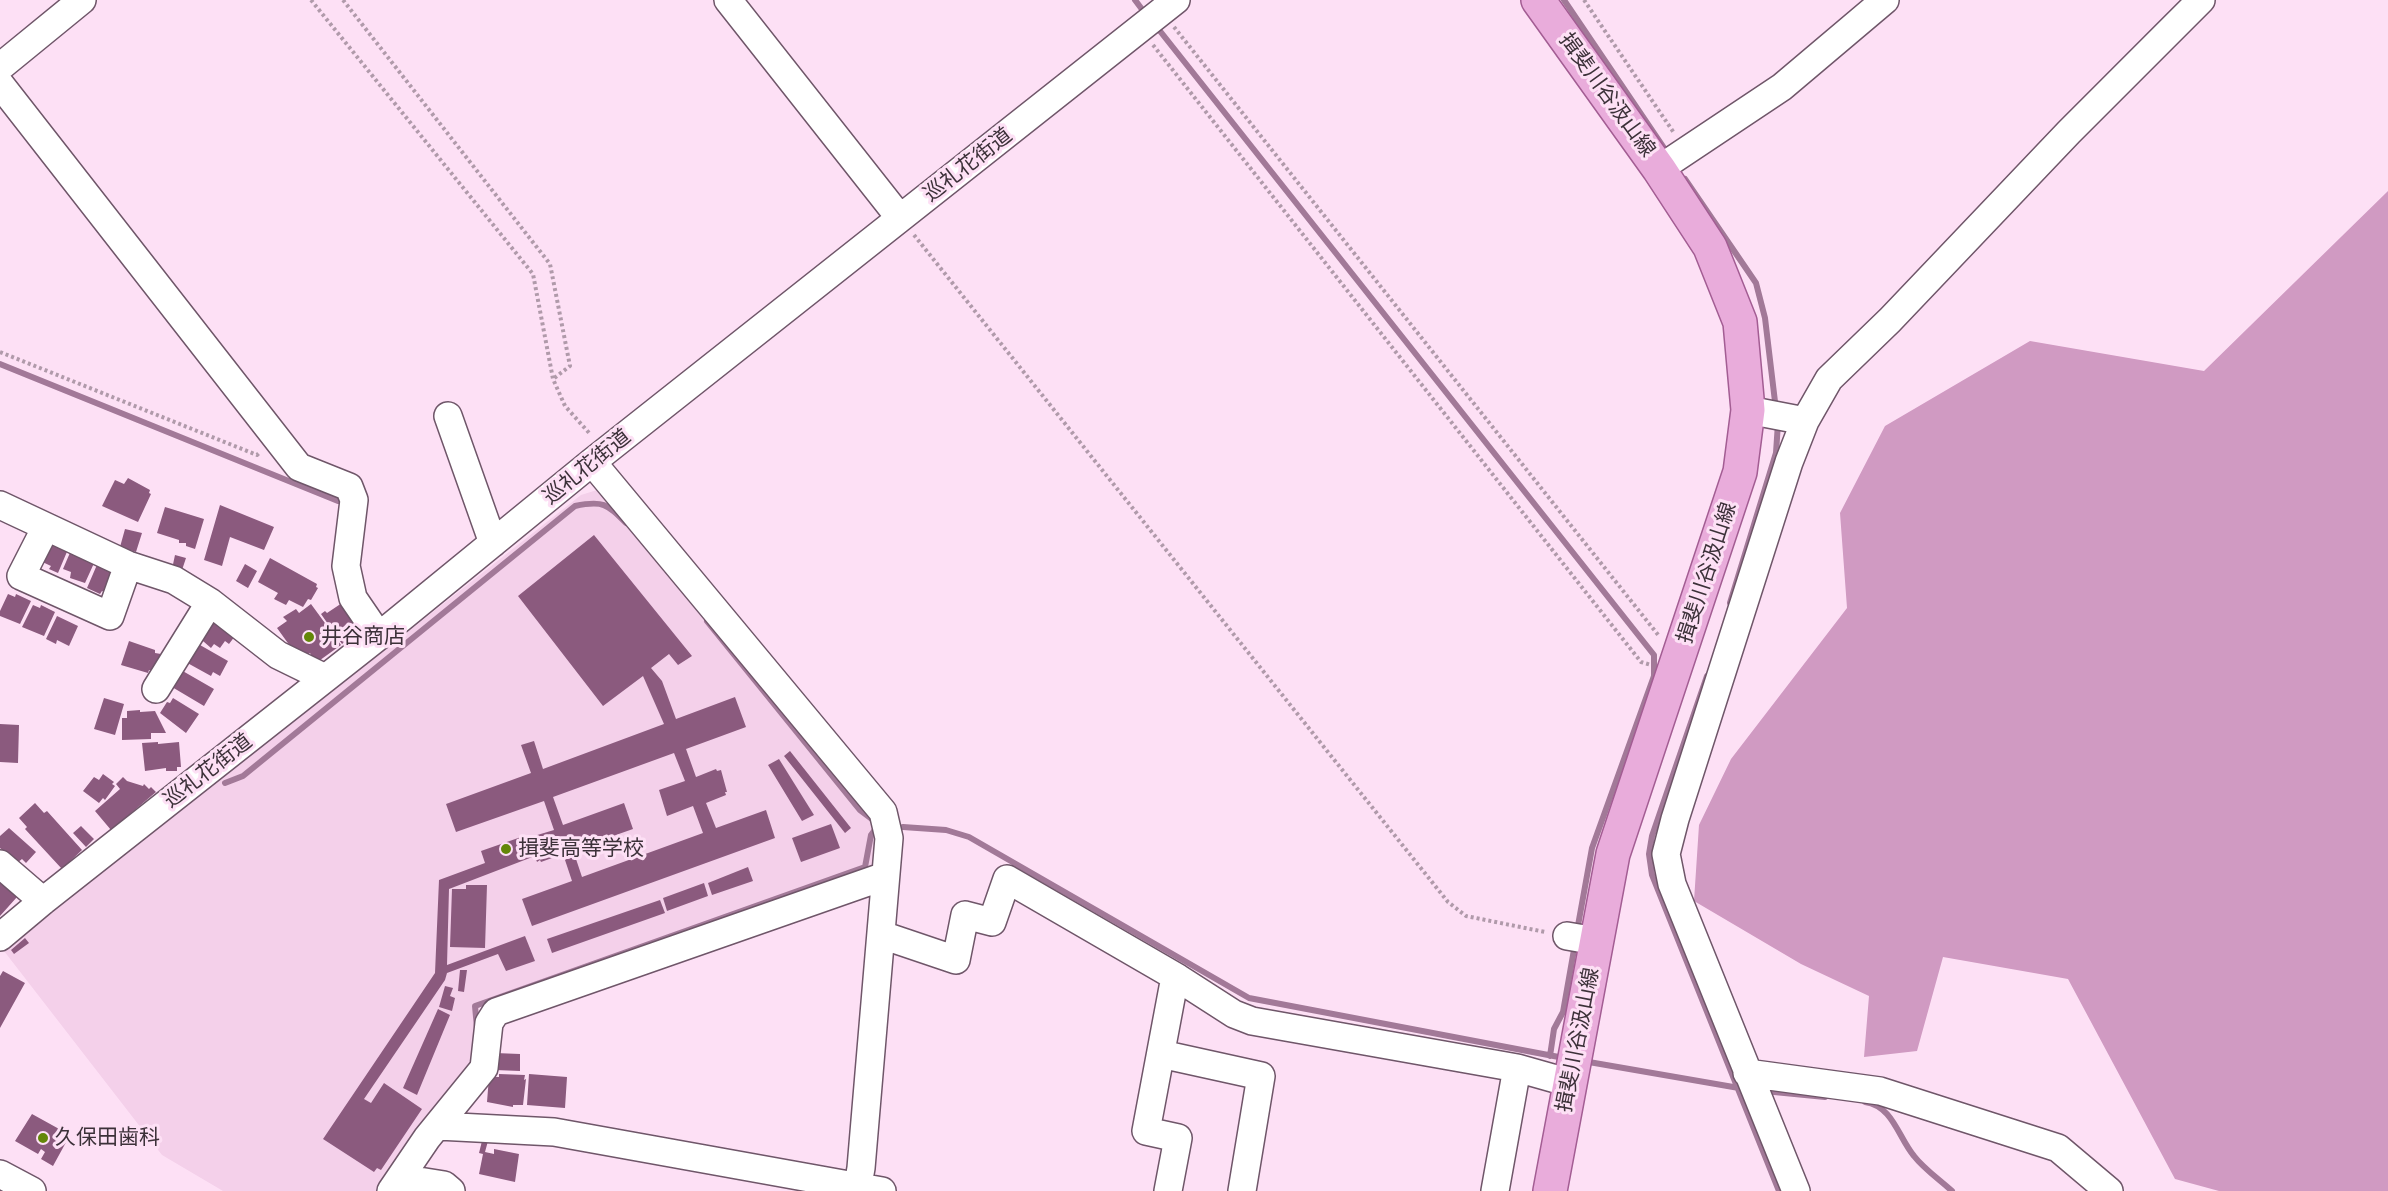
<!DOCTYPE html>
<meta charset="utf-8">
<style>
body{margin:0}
canvas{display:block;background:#fde0f5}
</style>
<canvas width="2388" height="1191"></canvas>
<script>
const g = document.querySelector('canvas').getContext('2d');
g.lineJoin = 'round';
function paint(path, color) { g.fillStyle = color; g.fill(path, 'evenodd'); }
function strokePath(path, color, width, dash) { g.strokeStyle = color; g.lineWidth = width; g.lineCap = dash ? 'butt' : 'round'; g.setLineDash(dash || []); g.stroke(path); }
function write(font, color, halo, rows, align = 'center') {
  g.font = font + ' Quicksand,"Noto Sans JP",sans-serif'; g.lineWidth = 6; g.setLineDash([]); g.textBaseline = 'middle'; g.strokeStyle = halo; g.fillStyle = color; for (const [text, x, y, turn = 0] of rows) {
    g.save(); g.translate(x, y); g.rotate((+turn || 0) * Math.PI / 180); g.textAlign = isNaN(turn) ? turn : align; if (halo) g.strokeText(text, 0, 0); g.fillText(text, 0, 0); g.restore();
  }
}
const built = new Path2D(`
 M597,490L618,500L874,809L879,866L866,873L482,1002L477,1012L473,1067L432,1110L379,1191H223L162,1155L4,951L581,495Z`);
const forest = new Path2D(`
 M2388,191V1191H2219L2175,1179L2068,979L1943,957L1917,1051L1864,1057L1869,996L1801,964L1694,901L1699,825L1731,759L1847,608L1840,513L1885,426L2030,341L2204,371Z`);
const stream = new Path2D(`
 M1135,0L1147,16
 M1564,0L1666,151
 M1156,26L1654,655V676L1592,848L1577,931
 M1685,179L1756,283L1765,318L1776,410
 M0,364L338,501
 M1730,603L1776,453L1778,423
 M707,621L860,810L876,822
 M1707,676L1652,836L1649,854L1652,875L1779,1191
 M225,783L243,776L575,506C603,500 607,504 626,523
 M903,827L946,830L969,837L1249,998L1564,1058
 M477,1028L475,1006L865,867L871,835L877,827
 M1550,1056L1554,1029L1563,1012L1575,944
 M1583,1061L1739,1088
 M1764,1091L1825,1097
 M1865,1102C1893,1106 1898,1137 1914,1156C1924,1169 1940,1180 1952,1191`);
const building = new Path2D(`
 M128,478L150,490L149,493L151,494L138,522L102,506L115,480L124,484Z
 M220,505L274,527L264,550L230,537L222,566L204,560Z
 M165,507L204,519L195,549L186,546V543H179V540L157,533Z
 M125,529L142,533L136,552L120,547Z
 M594,535L692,656L678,665L669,654L651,668L662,681L676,719L735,697L746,727L686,749L696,777L716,769L717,771L721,770L727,792H725L726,795L706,803L716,828L766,810L775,838L532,926L522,899L572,881L563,854L541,862L540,860L537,862L535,856L449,889L447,965L525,936L535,961L506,971L498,954L447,973L445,980L364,1099L371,1103L384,1083L422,1109L381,1170L377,1168L374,1172L323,1139L435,973L439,880L485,863L481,851L521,837L525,849L533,847L531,840L535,839L534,836L554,830L544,801L456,832L446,804L531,773L521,745L534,741L543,769L664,724L643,676L603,706L518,596ZM674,753L685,781L659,790L667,816L693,806L703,833L582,877L573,850L633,829L624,803L563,825L553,797Z
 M54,541L69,547L58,573L49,569L51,566L36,559L42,546L50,549Z
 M72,548L95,561L85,583L70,578L71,572L63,569Z
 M175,555L186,558L181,573L172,569Z
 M270,558L317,584L316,587L318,588L311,600L308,599L303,607L289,600L286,605L274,599L278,593L258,582Z
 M99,560L115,567L108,594L102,591L100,594L87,588Z
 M245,564L257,571L248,588L236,581Z
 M8,594L15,597L16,594L31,601L20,624L0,616V611Z
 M342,603L362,629L342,644L321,614L325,611L327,613Z
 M311,604L341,645L316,663L310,653L303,657L290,646L277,628L287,621L283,617L296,609L299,613Z
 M33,605L40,608L41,605L55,612L44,636L22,627Z
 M213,613L238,632L229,644L225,641L220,648L214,644L211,648L196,635Z
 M57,616L78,626L69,646L57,640L56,644L46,639Z
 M129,641L155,650V653L161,654L155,672L149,670L148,673L121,665Z
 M193,641L228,661L220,676L213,672L211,676L182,660Z
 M181,670L214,689L204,706L172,687Z
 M104,698L124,704L115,735L94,729Z
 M173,698L199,714L186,733L160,713L167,702L170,703Z
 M140,710V712L155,711L166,733H151V739L122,740V718H127V711Z
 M0,724L19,725L18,763L0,762Z
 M158,742V744L179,742L181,767H177V771H166V768L145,771L142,743Z
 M790,751L851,828L845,833L784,756Z
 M779,759L814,815L802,821L768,765Z
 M103,774L114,782L112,784L115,786L105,800L103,798L99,803L83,791L94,777L99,780Z
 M123,777L127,781L143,786L144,784L149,789L151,787L156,792L111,830L95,811L120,789L116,784Z
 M35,803L44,813L47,811L82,850L62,869L25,829L27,827L19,818Z
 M831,824L840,848L801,862L792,838Z
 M81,826L94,839L86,847L73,833Z
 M9,828L36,852L26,863L22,859L17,863L0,848V836Z
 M748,867L753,881L712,895L708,883Z
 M0,882L17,897L0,916Z
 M704,883L708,896L667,911L663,898Z
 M466,885H487L485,948L450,947L452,889H466Z
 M660,900L665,913L552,953L547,939Z
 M25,938L29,943L14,954L11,950Z
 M460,970H467L464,992L458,991Z
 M3,971L25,983L0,1028V976Z
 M445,986L453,988L450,996L455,998L452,1011L439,1007Z
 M438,1009L450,1015L417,1095L403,1088Z
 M495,1053L520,1054V1071L495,1070Z
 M499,1074L525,1075L524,1080L526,1079L523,1105H513V1107L487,1102L489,1077H499Z
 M529,1074L567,1077L565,1108L527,1105Z
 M32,1114L70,1135L53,1166L41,1159L45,1152L41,1149L38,1154L15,1141Z
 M482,1141H488L485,1152L494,1154V1149L519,1154L515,1182L479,1174L483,1154L479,1153Z`);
const path = new Path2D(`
 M311,0L533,274L553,379L565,406L591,435
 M343,0L550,264L570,366L553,379
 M1584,0L1674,133
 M1174,27L1659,636
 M1153,45L1641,662L1651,665
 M914,235L1448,902L1466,916L1545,932
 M0,352L257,455L260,452`);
const minor = new Path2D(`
 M728,0L900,218
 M0,67L82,0
 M0,84L299,467L349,487L354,500L346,566L353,598L379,636
 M1659,169L1782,87L1885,0
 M1748,410L1805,421
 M448,416L493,543
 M592,462L883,812L889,838L861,1168L857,1191
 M0,505L128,565L174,580L210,602L278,655L325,678
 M46,527L21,576L110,616L128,565
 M156,689L210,602
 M0,864L43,901
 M882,935L956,960L965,915L992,922L1007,879L1178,978L1234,1014L1252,1021L1517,1068L1570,1083
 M1567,936L1596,941
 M0,937L43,901L379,636L592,462L1176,0
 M1161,1054L1261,1076L1242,1191
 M1747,1073L1880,1091L2058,1148L2109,1191
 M438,1126L554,1132L882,1191
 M0,1174L32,1191
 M400,1178L444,1185L451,1191
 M391,1191L427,1138L484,1068L489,1023L496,1012L885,876
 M1168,1191L1178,1138L1146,1131L1174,982L1178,978
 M1495,1191L1517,1068
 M1796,1191L1672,884L1666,854L1675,819L1789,462L1805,421L1829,379L1890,320L2069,132L2201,0`);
const major = new Path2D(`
 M1538,0L1659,169L1710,247L1740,322L1748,410L1740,472L1613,854L1550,1191`);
const markers = [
 [309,637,6,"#638709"],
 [506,849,6,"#638709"],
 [43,1138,6,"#638709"]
];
const streetNames = [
 ["揖斐川谷汲山線",1607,95,54],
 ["巡礼花街道",968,165,-38],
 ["巡礼花街道",587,467,-39],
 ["揖斐川谷汲山線",1707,573,-72],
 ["巡礼花街道",208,771,-38],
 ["揖斐川谷汲山線",1578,1040,-79]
];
const poiNames = [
 ["井谷商店",321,637],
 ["揖斐高等学校",518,849],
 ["久保田歯科",55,1138]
];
paint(built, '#f4d0ea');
paint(forest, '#d09ac2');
strokePath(stream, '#a27998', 6);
paint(building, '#8b5a7e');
strokePath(minor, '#6f5669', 30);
strokePath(major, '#a35d93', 36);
strokePath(path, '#b09aaa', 4, [3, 3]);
strokePath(minor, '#fff', 27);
strokePath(major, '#e9acdb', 33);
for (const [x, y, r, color] of markers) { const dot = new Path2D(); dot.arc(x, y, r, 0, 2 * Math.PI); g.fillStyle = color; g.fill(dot); strokePath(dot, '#fde0f5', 2); }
write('21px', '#3c3139', '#fde0f5', streetNames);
write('21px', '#3c3139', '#fde0f5', poiNames, 'left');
</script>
